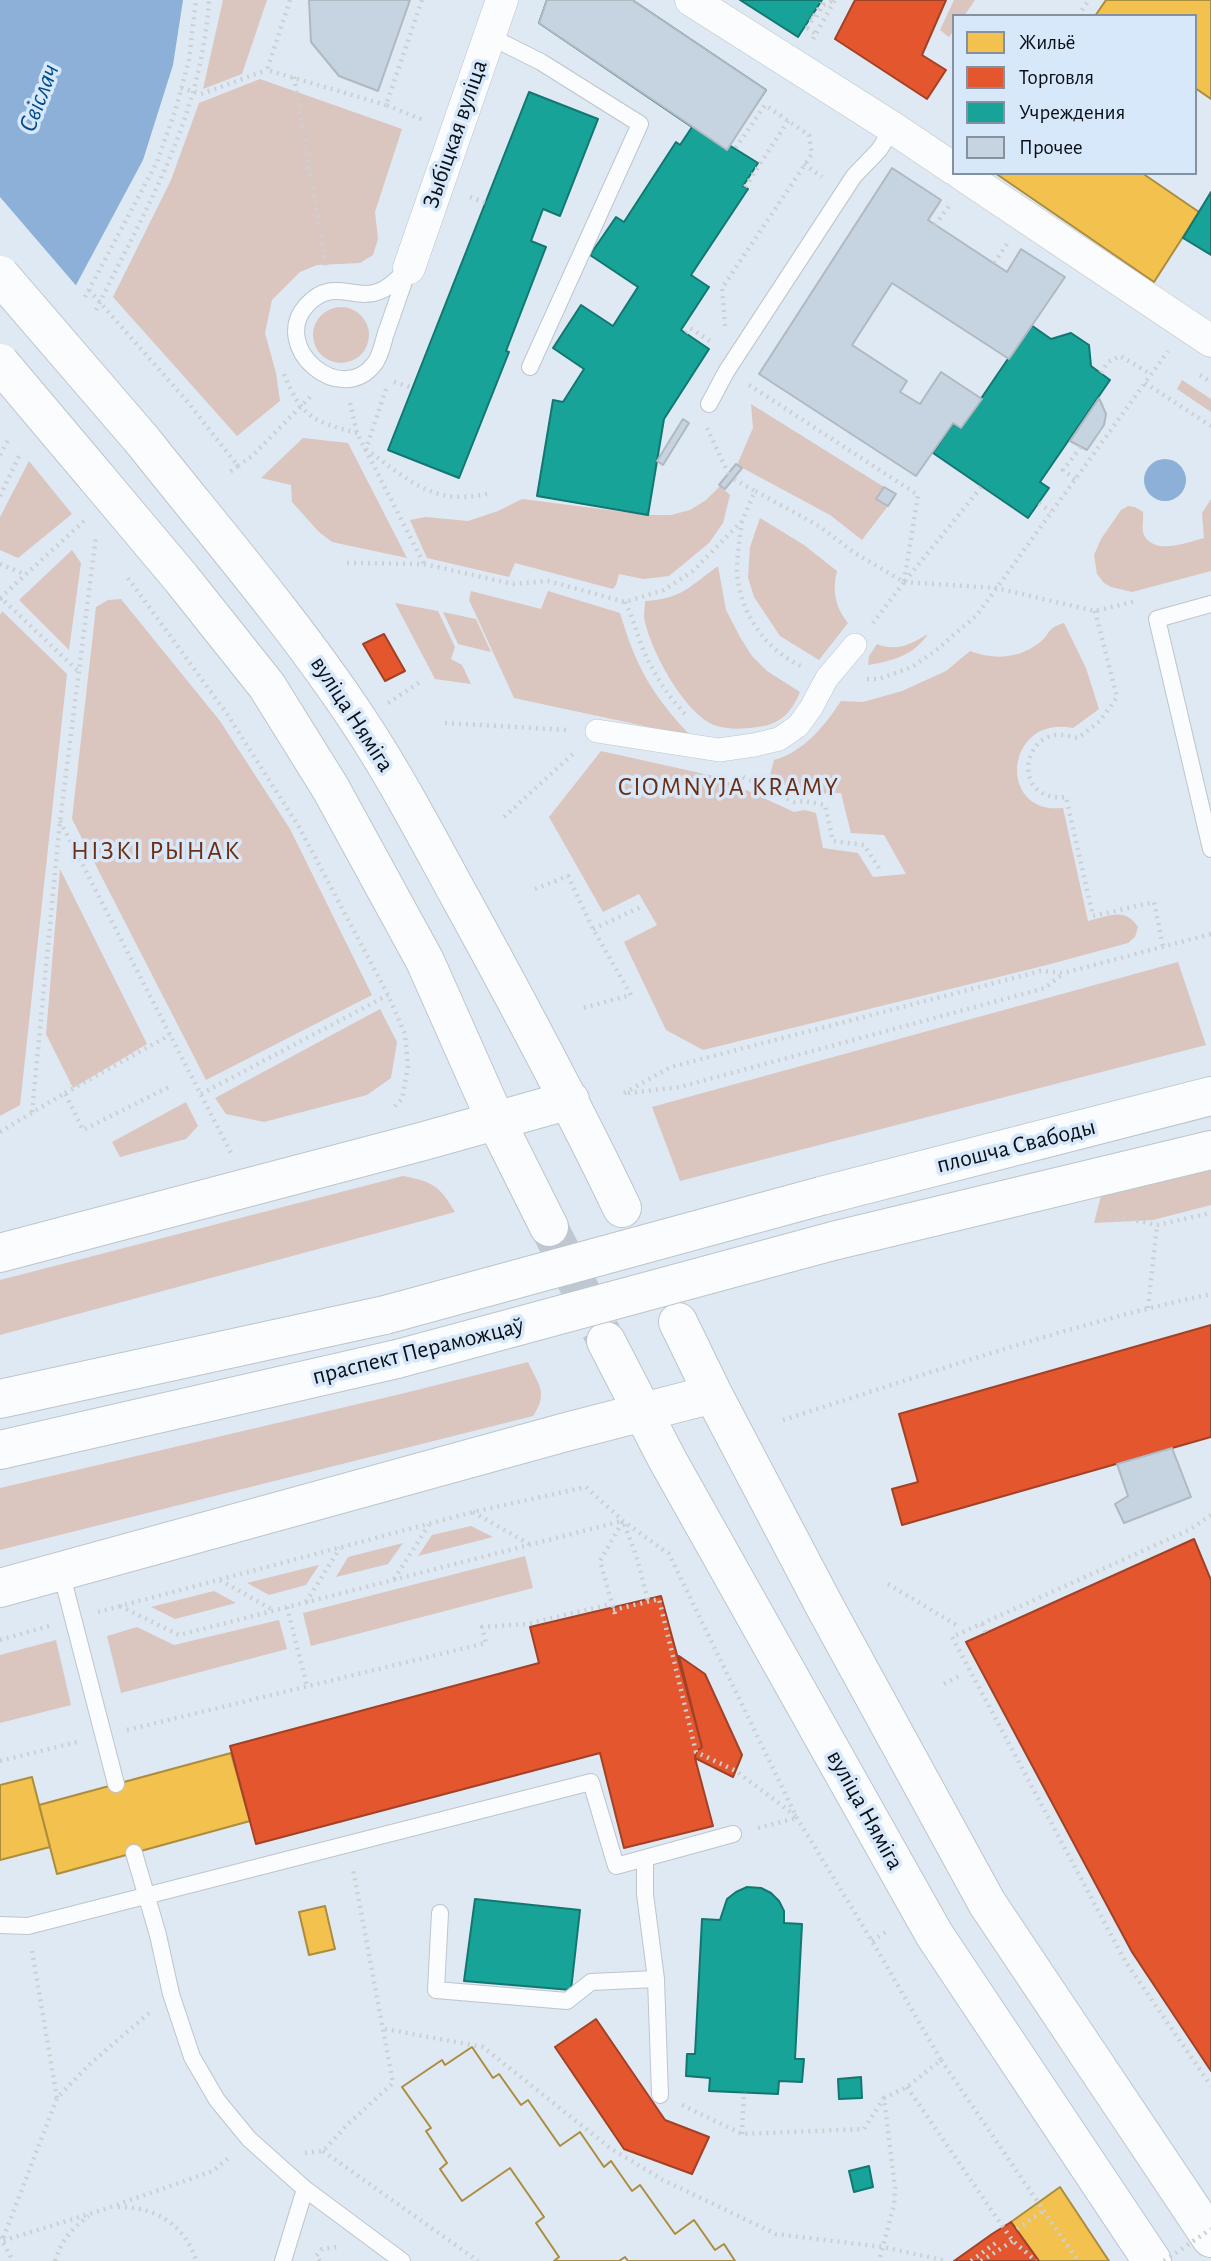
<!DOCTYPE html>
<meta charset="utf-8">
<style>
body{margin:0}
#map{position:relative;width:1211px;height:2261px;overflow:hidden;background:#dfe9f3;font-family:"Alegreya Sans",sans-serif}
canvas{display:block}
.legend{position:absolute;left:952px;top:14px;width:245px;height:161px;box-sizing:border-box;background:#d7e8fb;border:2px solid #85919f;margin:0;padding:9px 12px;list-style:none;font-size:21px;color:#0a0f15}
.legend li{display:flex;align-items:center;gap:14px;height:35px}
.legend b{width:35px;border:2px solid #85919f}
</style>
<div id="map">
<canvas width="1211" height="2261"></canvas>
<ul class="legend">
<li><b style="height:19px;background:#f2c14e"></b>Жильё</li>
<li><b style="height:19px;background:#e4572e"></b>Торговля</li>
<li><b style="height:19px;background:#17a398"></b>Учреждения</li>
<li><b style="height:19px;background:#c6d4e2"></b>Прочее</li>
</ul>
</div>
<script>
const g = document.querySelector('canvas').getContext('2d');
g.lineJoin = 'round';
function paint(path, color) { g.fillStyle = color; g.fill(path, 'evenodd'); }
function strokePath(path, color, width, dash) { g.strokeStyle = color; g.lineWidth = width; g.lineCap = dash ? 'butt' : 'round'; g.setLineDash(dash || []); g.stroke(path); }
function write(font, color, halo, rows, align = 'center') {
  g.font = font + ' "Alegreya Sans",sans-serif'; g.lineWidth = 7; g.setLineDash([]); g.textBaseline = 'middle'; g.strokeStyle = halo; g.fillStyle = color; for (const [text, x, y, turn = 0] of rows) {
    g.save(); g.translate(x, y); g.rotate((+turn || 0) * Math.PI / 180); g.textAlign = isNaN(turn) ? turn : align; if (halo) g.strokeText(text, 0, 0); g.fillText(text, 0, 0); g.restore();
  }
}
const green = new Path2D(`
 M223,0H267L242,74L203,89Z
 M954,0H975L964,16H954V30L949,37L940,30Z
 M260,79L402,129L375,212L378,239L373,255L360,263L317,265L300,272L272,300L265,333L276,373L280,401L237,436L113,297L171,180L199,103Z
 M313 335a28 28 0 1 1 56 0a28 28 0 1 1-56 0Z
 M1182,380L1211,399V412L1177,389Z
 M751,404L884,487L877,499L888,506L862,540L830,515L737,465L753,428Z
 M303,438L348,443L407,558L332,542L319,532L292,502L291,485L261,478Z
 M29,461L72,514L18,558L0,550V517Z
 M720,486L730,495L723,523L709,543L669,576L643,579L619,574L616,585L613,589L515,563L509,577L427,558L410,520L426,517L468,521L498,511L522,499L648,515H671L690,510L706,500Z
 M1211,499V571L1132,592L1111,587L1104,583L1097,574L1094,555L1101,539L1121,510L1128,506L1135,507L1143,512C1144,520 1141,528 1144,535C1155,556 1188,542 1204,538L1202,513Z
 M760,518L804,545L837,571C832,591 835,607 848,623L819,660L780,636L754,597L748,578L750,547Z
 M72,550L81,563L69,650L19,600Z
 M718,566L726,610L740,637L752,656L767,671L800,692C792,712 780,725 757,727C743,729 728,730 714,725C684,713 649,648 644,617C644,612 645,606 645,601C682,599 690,586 718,566Z
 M471,591L541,609L548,591L620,613C636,667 652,695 691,736L514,698L469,600Z
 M121,599L220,721L290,829L372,995L206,1080L72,819L96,607L108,600Z
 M395,603L438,611L455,647L451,659L462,665L471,684L435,679Z
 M2,611L67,674L20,1105L0,1116V615Z
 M443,612L476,619L491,652L458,644Z
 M1064,623L1086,668L1099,709L1073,728C1005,714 996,815 1063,808L1088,921C1107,917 1125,906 1138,927L1135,937L1128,943L1047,965L703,1050L666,1030L624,942L657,925L639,894L603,912L549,817L601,751L718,777L794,812L805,810L816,813L823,848L858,853L873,877L906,874L884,835L851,833L841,793L809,794L769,779L774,760C804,752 825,725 841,701L863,702L902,691L946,671L970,651C994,660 1018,659 1039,643C1051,634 1046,628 1064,623Z
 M928,634C914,655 893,661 868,665L869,656L877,644C896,652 912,644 928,634Z
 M60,869L147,1044L73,1088L46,1034Z
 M1178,962L1206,1045L680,1181L652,1107Z
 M380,1009L397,1042L391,1078L367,1095L264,1122L226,1114L215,1098Z
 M186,1102L198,1126L186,1139L120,1157L112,1142Z
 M1211,1163V1205L1153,1220L1094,1223L1103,1188Z
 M403,1176C433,1182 439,1185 455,1212L0,1335V1280Z
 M528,1362C538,1384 549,1393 533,1416L0,1550V1488L405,1393Z
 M471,1526L493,1537L418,1556L432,1535Z
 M403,1543L388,1564L336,1577L348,1557Z
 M525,1556L533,1588L311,1646L303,1613Z
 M319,1565L306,1585L269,1595L247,1583Z
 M214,1591L236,1603L175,1619L151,1607Z
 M279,1620L287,1649L121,1693L107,1636L137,1627L174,1645Z
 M56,1640L71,1705L0,1723V1655Z`);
const water = new Path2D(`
 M0,0H183L173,65L143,160L0,427Z
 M1144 480a21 21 0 1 1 42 0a21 21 0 1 1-42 0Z`);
const pier = new Path2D(`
 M0,197L79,289L2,430L0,427Z`);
const homes = new Path2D(`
 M1106,0H1211V99L1195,88V16H1095Z
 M995,173H1142L1199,212L1154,282Z
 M231,1753L250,1821L57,1874L39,1805Z
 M32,1777L50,1847L0,1860V1785Z
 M325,1906L335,1949L309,1955L299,1912Z
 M472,2047L493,2078L499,2074L521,2105L528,2100L560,2146L580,2132L604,2167L611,2161L632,2191L640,2185L675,2234L694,2220L715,2250L724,2244L735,2261H628L625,2257L619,2261H554L559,2257L536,2223L544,2217L510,2168L462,2201L440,2169L447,2163L426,2131L431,2128L402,2087L442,2060L445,2065Z
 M472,2047L493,2078L499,2074L521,2105L528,2100L560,2146L580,2132L604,2167L611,2161L632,2191L640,2185L675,2234L694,2220L715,2250L724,2244L735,2261H628L625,2257L619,2261H554L559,2257L536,2223L544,2217L510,2168L462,2201L440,2169L447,2163L426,2131L431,2128L402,2087L442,2060L445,2065Z
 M1060,2187L1109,2261H1039L1011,2222Z`);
const shops = new Path2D(`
 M855,0H946L922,55L946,70L927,99L835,39Z
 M384,634L405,671L385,681L363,644Z
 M1211,1325V1437L902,1525L892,1489L918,1482L899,1414Z
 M1194,1539L1211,1580V2071L1132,1952L966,1642Z
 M661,1596L702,1747L696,1752L695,1758L713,1826L624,1848L600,1753L256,1844L230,1746L539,1663L530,1627Z
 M679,1656L705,1674L742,1755L733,1777L695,1758L696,1752L702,1747Z
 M596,2019L665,2120L709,2137L692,2174L624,2149L555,2047Z
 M1011,2222L1039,2261H954L992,2234Z`);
const public = new Path2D(`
 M547,0H632L766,90L729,145L758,163L743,186L748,189L691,275L709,287L681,330L709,349L664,419L648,515L537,496L553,400L563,402L584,369L553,348L581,305L613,326L638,287L590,255L616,217L624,222L676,142L680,145L692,127L539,23Z
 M740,0H822L798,37Z
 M529,92L598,119L560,216L543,209L531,241L546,247L506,351L509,352L459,478L388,450Z
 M1211,192V255L1183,238Z
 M1031,325L1051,339L1071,333L1089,345L1091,366L1110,380L1040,482L1049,488L1028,518L933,453L953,423L961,428Z
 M747,1887L761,1888L771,1893L779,1901L784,1911V1923L802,1924L795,2059H804L802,2082L779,2081L778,2094L709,2091L710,2078L686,2076L687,2054H695L702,1919L720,1920L727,1899L736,1892Z
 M475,1899L580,1910L571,1990L464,1981Z
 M861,2077L862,2098L839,2099L838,2079Z
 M869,2166L873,2187L854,2192L849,2171Z`);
const building = new Path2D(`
 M309,0H410L378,91L339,76L311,42Z
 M547,0H632L766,90L727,150L539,23Z
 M892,168L941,200L928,220L1007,272L1021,249L1065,277L1009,359L892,283L852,345L907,381L900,392L920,404L941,372L982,399L961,428L953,423L916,476L759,374Z
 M1099,398L1106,414L1104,425L1087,450L1070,441Z
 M683,419L689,423L663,465L657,461Z
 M736,464L742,468L725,489L719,485Z
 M884,487L896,494L888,506L876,499Z
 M1172,1448L1191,1497L1124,1523L1115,1504L1128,1496L1117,1464Z`);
const primaryTunnel = new Path2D(`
 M549,1227L603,1335`);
const path = new Path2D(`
 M290,0L267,70L386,105
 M422,0L386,105L423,120L422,122
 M1078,16L1089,0
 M811,17L815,19L823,5L834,0
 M807,28L816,34
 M813,39L835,0
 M294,77L326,266
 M181,88L201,94L267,70
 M804,164L822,177
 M745,187L788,121
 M470,197L486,203
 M935,225L949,206
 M994,263L1007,244
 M89,290L186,400L238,466L227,474
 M85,297L157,162L175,111L189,60L196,0
 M96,310C147,206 201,119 209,0
 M725,326L722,288L812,154L809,135L765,105L735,149
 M686,333L690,328L713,343
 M1101,373L1108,362L1120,356L1151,374
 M284,374C301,417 314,422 357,433
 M1200,375L1211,382
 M394,382L413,388
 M1145,383L1211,426
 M749,385L918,495L904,582
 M386,389L366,449C407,479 433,506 487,494
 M350,403L357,433L424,564
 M707,428L729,475
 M0,455L9,438
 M238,466L252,456L311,396
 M734,479L755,491
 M1075,479L1063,470L1081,447
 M0,496L21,452
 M1039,503L1051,512
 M742,521C740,538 737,554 737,571C739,611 764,649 801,666
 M347,563L424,564L513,584L548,581L625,602L664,590L693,571L742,521L755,491L819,526L853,552L904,582L873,623
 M0,564L24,574
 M128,578L227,714L299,827L388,995L405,1034L408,1066L402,1099L392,1109
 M905,581L982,486
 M904,582L996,588L1095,611L1136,601
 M0,598L84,521
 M0,600L1,598L77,670
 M625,602C632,616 636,629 641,644C651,670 666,694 685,714
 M1095,611L1117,697L1100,721L1078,738C1072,737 1066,735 1061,735C1021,733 1012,802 1066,797L1093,916L1154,902L1163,946
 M867,679H879L912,667L935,651L977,615L1168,351
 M388,703L420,682
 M445,723L568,730
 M743,777L794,802L805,801L825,805L833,841L864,845L879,868
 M504,817L576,751
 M60,821L231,1153
 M535,889L568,876L593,929L631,995L583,1008
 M593,929L641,907
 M65,1093L170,1035
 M624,1093L671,1067L1041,971L1064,973L1211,934
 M628,1093L680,1087L1045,988L1063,974
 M201,1094L388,995
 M32,1112L60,821L96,536
 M0,1132L65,1093L83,1130L169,1087
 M1109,1215L1157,1225L1211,1213
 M1148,1308L1157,1225
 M783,1420C924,1375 1066,1325 1211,1294
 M473,1512L529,1544
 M1211,1515L1189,1530L952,1637L1125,1961L1211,2086
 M394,1579L429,1525
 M220,1580L273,1610
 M888,1584L958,1626
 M306,1602L340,1548
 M120,1606L179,1635L622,1521
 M287,1607L307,1686
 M613,1610L659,1599L696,1752L736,1771L797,1817
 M98,1612L473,1512L586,1487L623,1521L669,1554L797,1818L872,1941L941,2060L907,2087L884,2098L895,2188L894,2205L879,2261
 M615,1614L600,1561L623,1521L636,1555L648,1601
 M982,1624L986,1633
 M0,1640L49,1626
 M944,1684L961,1675
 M127,1730L486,1643L482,1627L527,1624L611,1604
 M0,1761L77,1742
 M758,1828L797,1818
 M872,1941L889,1930
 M32,1951L57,2098
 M149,2013L91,2063L57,2098L2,2241L102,2210L213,2171L231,2156
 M385,2029L483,2047L610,2148L663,2180L776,2234L883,2247L947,2261
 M941,2060L1078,2261
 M907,2087L1003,2227L1013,2241L1036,2261
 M682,2105L742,2134L864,2129L884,2098
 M742,2134L744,2092
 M323,2151L478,2261
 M305,2153L323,2151L346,2126L393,2083L353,1869
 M118,2207C154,2206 186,2225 196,2261
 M1017,2229L1043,2211
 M0,2237L13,2261
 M55,2261C61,2241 72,2228 89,2216
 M320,2261L316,2256L322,2249L338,2247
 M971,2261L997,2242
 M981,2261L1013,2241`);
const service = new Path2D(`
 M489,36L541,62L640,124L530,367
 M409,268C401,289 394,311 386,333C383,342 381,355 375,363C341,409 270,347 306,306C332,276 354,302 380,291C391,287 400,276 409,268Z
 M709,404L726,372L854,176L879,150L893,128
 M1211,604L1157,619L1211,849
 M61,1572L116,1784
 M134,1853L158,1935L171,1994L192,2057L217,2100L249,2139L305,2189L402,2261
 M645,1859V1894L656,1979L660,2095
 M440,1913L436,1990L567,2001L591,1982L656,1979
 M0,1925L28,1926L591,1782L616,1866L733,1834
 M283,2261L305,2189`);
const pedestrian = new Path2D(`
 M597,731L719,750L754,745L779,739L798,726L811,708L827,678L855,645`);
const minor = new Path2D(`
 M691,0L893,128L954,169
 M960,173L1211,341
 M409,268L502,0`);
const primary = new Path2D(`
 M142,440C215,532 293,622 358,720C396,777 428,839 461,899C517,1001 572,1103 622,1208
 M97,478L181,578L267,686L331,789L425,961L496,1121L549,1227
 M821,1196L1211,1096
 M833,1241L1211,1150
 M0,1253L424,1141L570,1100
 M678,1322L713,1394L825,1607L987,1903L1211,2238
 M606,1341L667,1459L934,1934L1152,2261
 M0,1399L385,1315
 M0,1450L397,1359
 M0,1588L566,1432L713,1394`);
const pathBridge = new Path2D(`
 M807,28L822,3
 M1164,2261L1211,2229`);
const primaryBridge = new Path2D(`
 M0,275L142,440
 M0,363L97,478
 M385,1315L821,1196
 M397,1359L833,1241`);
const streetNames = [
 ["Зыбіцкая вуліца",455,134,-71],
 ["вуліца Няміга",352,714,57],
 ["плошча Свабоды",1016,1146,-14],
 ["праспект Пераможцаў",418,1351,-14],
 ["вуліца Няміга",865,1810,61]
];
const waterNames = [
 ["Свіслач",39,98,-69]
];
const neighbourhoodNames = [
 ["CIOMNYJA KRAMY",729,787],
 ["НІЗКІ РЫНАК",156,851]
];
paint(green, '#dac5bf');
paint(water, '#8cb0d7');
paint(pier, '#dfe9f3');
paint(homes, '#f2c14e');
strokePath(homes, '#ac8c3d', 2);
paint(shops, '#e4572e');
strokePath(shops, '#a34126', 2);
paint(public, '#17a398');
strokePath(public, '#137771', 2);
paint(building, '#c6d4e2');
strokePath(building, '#b0b8c0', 2);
strokePath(primaryTunnel, '#bfc8d2', 38, [38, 19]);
strokePath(service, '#bdc5cc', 18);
strokePath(pedestrian, '#bdc5cc', 24);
strokePath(minor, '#bdc5cc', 33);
strokePath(primary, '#bdc5cc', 40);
strokePath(path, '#ccd0d3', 4.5, [2, 5]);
strokePath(service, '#fafcfd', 16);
strokePath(pedestrian, '#fafcfd', 23);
strokePath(minor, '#fafcfd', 32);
strokePath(primary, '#fafcfd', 38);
strokePath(primaryBridge, '#bdc5cc', 40, []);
strokePath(pathBridge, '#ccd0d3', 4.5, [2, 5]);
strokePath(primaryBridge, '#fafcfd', 38);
write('24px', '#0a0f15', '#d7e8fb', streetNames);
write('italic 26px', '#004c8a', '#d7e8fb', waterNames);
g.letterSpacing = '2px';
write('26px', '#6d2d0e', '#d7e8fb', neighbourhoodNames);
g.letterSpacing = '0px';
</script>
